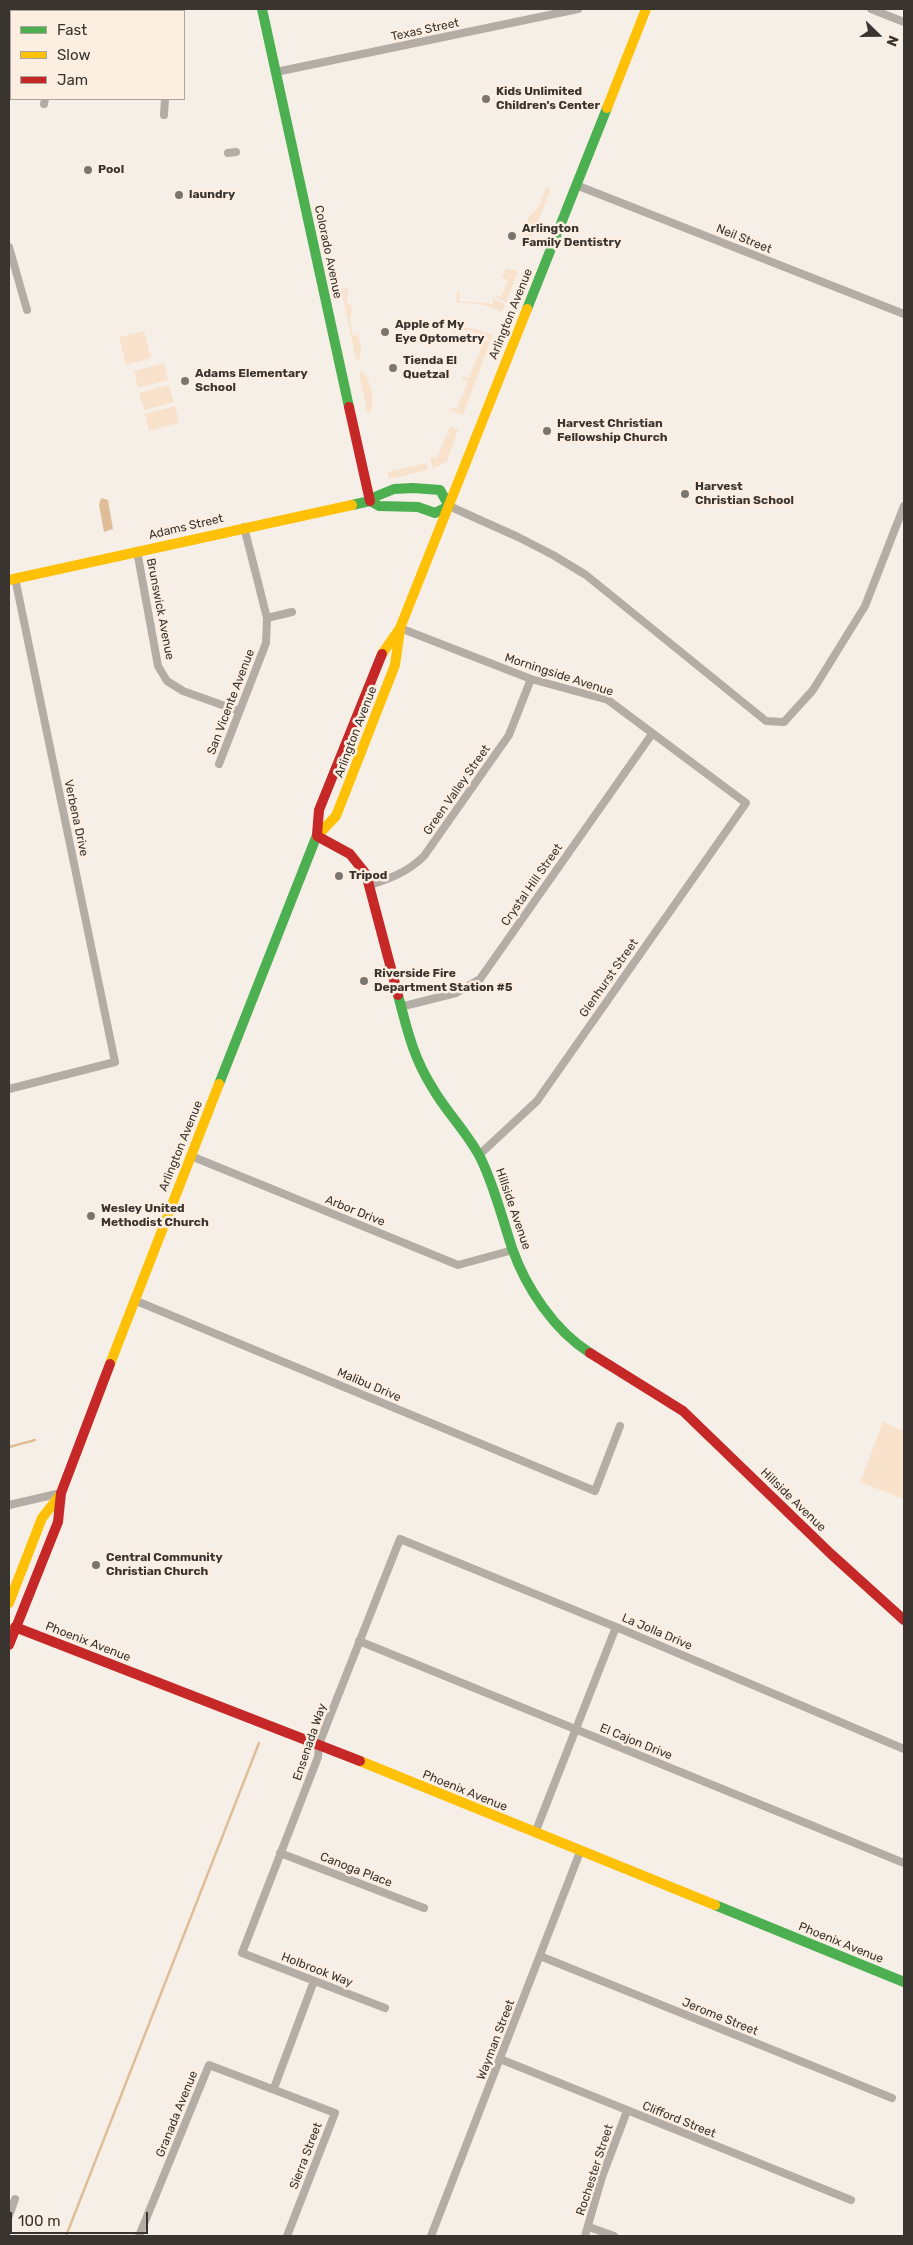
<!DOCTYPE html>
<style>
body{margin:0}
#map{position:relative;width:913px;height:2245px;overflow:hidden;background:#f6efe8;font-family:Rubik,sans-serif}
canvas{display:block}
.frame{position:absolute;inset:0;border:10px solid #39342f;pointer-events:none}
.legend{position:absolute;left:10px;top:10px;width:175px;height:90px;box-sizing:border-box;background:#fcefe2;border:1px solid #aea49a;margin:0;padding:6px 9px;list-style:none;font-size:15px;color:#39342f}
.legend li{display:flex;align-items:center;gap:10px;height:25px}
.legend b{width:25px;border:1px solid #aea49a}
.north{position:absolute;left:853px;top:10px;width:50px;height:50px;-webkit-text-stroke:4px #fcefe2;paint-order:stroke;rotate:112deg;font-size:14px;font-weight:700;line-height:20px;text-align:center;color:#39342f}
.north::after{content:'';display:block;margin:auto;width:18px;height:22px;background:#39342f;clip-path:polygon(50% 0,100% 100%,50% 72%,0 100%)}
.scale{position:absolute;left:10px;top:2212px;width:138px;height:22px;box-sizing:border-box;border:2px solid #39342f;border-top:0;padding-left:6px;font-size:15px;line-height:18px;white-space:nowrap;color:#39342f;-webkit-text-stroke:4px #fcefe2;paint-order:stroke}
</style>
<div id="map">
<canvas width="913" height="2245"></canvas>
<div class="frame"></div>
<ul class="legend">
<li><b style="height:6px;background:#4caf50"></b>Fast</li>
<li><b style="height:6px;background:#ffc107"></b>Slow</li>
<li><b style="height:6px;background:#c62828"></b>Jam</li>
</ul>
<div class="north">N</div>
<div class="scale">100 m</div>
</div>
<script>
const g = document.querySelector('canvas').getContext('2d');
g.lineJoin = 'round';
function paint(path, color) { g.fillStyle = color; g.fill(path, 'evenodd'); }
function strokePath(path, color, width, dash) { g.strokeStyle = color; g.lineWidth = width; g.lineCap = dash ? 'butt' : 'round'; g.setLineDash(dash || []); g.stroke(path); }
function write(font, color, halo, rows, align = 'center') {
  g.font = font + ' Rubik,sans-serif'; g.lineWidth = 5; g.setLineDash([]); g.textBaseline = 'middle'; g.strokeStyle = halo; g.fillStyle = color; for (const [text, x, y, turn = 0] of rows) {
    g.save(); g.translate(x, y); g.rotate((+turn || 0) * Math.PI / 180); g.textAlign = isNaN(turn) ? turn : align; if (halo) g.strokeText(text, 0, 0); g.fillText(text, 0, 0); g.restore();
  }
}
const green = new Path2D(`
 M546,188H549L550,191L528,247L524,246L526,225L529,217L539,206Z
 M506,269L516,270L518,272L506,302L497,298L496,295L501,297L508,280L502,278Z
 M341,288L348,289L347,304L352,305L350,321L353,336L358,335L361,347L360,359L356,360Z
 M457,292H460L459,301L493,304V296L495,300L505,304L502,312L484,305L456,302Z
 M454,326L476,329L493,335L491,340L481,336L477,339L474,337L475,331L456,329L455,336H453Z
 M144,331L151,358L126,365L119,337Z
 M481,339L490,342L463,415L449,410L450,407L457,409L468,381L462,378L463,376L469,378L483,343L477,341Z
 M164,363L168,380L138,388L134,371Z
 M363,372C371,381 375,400 371,411L367,412L359,373Z
 M169,385L174,402L144,410L139,393Z
 M175,406L179,423L149,431L145,414Z
 M450,426L458,430L447,461L433,469L430,457L437,458Z
 M427,463L428,470L389,479L387,472Z
 M883,1422L904,1431V1499L860,1482Z`);
const water = new Path2D(`
 M101,498L108,500L113,529L104,532L99,505Z`);
const stream = new Path2D(`
 M9,1447L35,1440
 M66,2236L259,1743`);
const street = new Path2D(`
 M32,9V11
 M145,9V11
 M871,9L904,22
 M276,72L578,9
 M44,104L45,99
 M164,115L165,99
 M228,153L236,152
 M576,185L904,314
 M9,247L27,310
 M449,506L518,537L553,555L586,575L766,721L784,722L813,690L865,606L904,506
 M137,551L158,666L167,681L183,691L239,711
 M267,618L292,612
 M400,628L531,679L608,700L746,803L537,1101L479,1155
 M219,764L266,643L267,618L244,527
 M370,885C391,878 408,872 424,856L509,735L531,679
 M400,1007L456,993L480,979L652,734
 M9,1089L115,1062L15,578
 M191,1156L458,1265L513,1250
 M134,1300L595,1491L620,1426
 M9,1505L61,1493
 M359,1641L904,1863
 M535,1833L616,1627
 M280,1853L424,1908
 M540,1956L892,2098
 M385,2008L242,1953L318,1757L319,1744L400,1539L616,1627L904,1749
 M500,2059L851,2200
 M274,2088L314,1981
 M9,2216L15,2199
 M589,2227L614,2236
 M139,2236L209,2065L335,2113L287,2236
 M431,2236L580,1852
 M585,2236L602,2177L627,2111`);
const fast = new Path2D(`
 M262,9L349,407
 M527,309L607,108
 M352,505L370,501L377,496L394,489L413,488L440,490L449,506L435,513L418,507L379,506L370,501
 M398,995C407,1029 413,1057 432,1087C446,1112 468,1133 481,1159C495,1188 502,1218 512,1248C526,1288 554,1330 590,1353
 M219,1084L317,835
 M715,1905L904,1982`);
const slow = new Path2D(`
 M607,108L646,9
 M9,580L352,505
 M382,654L400,628L527,309
 M317,836L336,816L395,665L400,630
 M110,1364L219,1084
 M9,1603L42,1518L60,1495
 M360,1761L715,1905`);
const jam = new Path2D(`
 M349,407L370,501
 M317,835L319,810L382,654
 M317,836L350,854L366,874L398,995
 M590,1353L683,1411L831,1554L904,1620
 M15,1627L360,1761
 M9,1645L58,1522L61,1493L110,1364`);
const markers = [
 [486,99,5,"#7b7570"],
 [88,170,5,"#7b7570"],
 [179,195,5,"#7b7570"],
 [512,236,5,"#7b7570"],
 [385,332,5,"#7b7570"],
 [393,368,5,"#7b7570"],
 [185,381,5,"#7b7570"],
 [547,431,5,"#7b7570"],
 [685,494,5,"#7b7570"],
 [339,876,5,"#7b7570"],
 [364,981,5,"#7b7570"],
 [91,1216,5,"#7b7570"],
 [96,1565,5,"#7b7570"]
];
const streetNames = [
 ["Texas Street",425,30,-12],
 ["Neil Street",744,239,22],
 ["Colorado Avenue",328,252,78],
 ["Arlington Avenue",511,314,-68],
 ["Adams Street",186,527,-13],
 ["Brunswick Avenue",160,609,79],
 ["Morningside Avenue",559,675,18],
 ["San Vicente Avenue",231,702,-69],
 ["Arlington Avenue",356,732,-69],
 ["Green Valley Street",457,790,-55],
 ["Verbena Drive",76,818,78],
 ["Crystal Hill Street",532,885,-55],
 ["Glenhurst Street",609,978,-55],
 ["Arlington Avenue",181,1146,-68],
 ["Hillside Avenue",513,1209,71],
 ["Arbor Drive",355,1211,22],
 ["Malibu Drive",369,1385,23],
 ["Hillside Avenue",793,1500,44],
 ["La Jolla Drive",657,1632,23],
 ["Phoenix Avenue",88,1642,21],
 ["Ensenada Way",310,1742,-71],
 ["El Cajon Drive",636,1742,22],
 ["Phoenix Avenue",465,1791,22],
 ["Canoga Place",356,1870,21],
 ["Phoenix Avenue",841,1943,22],
 ["Holbrook Way",317,1970,21],
 ["Jerome Street",720,2017,22],
 ["Wayman Street",496,2040,-69],
 ["Granada Avenue",177,2114,-68],
 ["Clifford Street",679,2120,22],
 ["Sierra Street",306,2156,-69],
 ["Rochester Street",595,2170,-72]
];
const poiNames = [
 ["Kids Unlimited",496,92],
 ["Children's Center",496,106],
 ["Pool",98,170],
 ["laundry",189,195],
 ["Arlington",522,229],
 ["Family Dentistry",522,243],
 ["Apple of My",395,325],
 ["Eye Optometry",395,339],
 ["Tienda El",403,361],
 ["Quetzal",403,375],
 ["Adams Elementary",195,374],
 ["School",195,388],
 ["Harvest Christian",557,424],
 ["Fellowship Church",557,438],
 ["Harvest",695,487],
 ["Christian School",695,501],
 ["Tripod",349,876],
 ["Riverside Fire",374,974],
 ["Department Station #5",374,988],
 ["Wesley United",101,1209],
 ["Methodist Church",101,1223],
 ["Central Community",106,1558],
 ["Christian Church",106,1572]
];
paint(green, '#f9e2cb');
paint(water, '#dfbd98');
strokePath(stream, '#dfbd98', 2.5);
strokePath(street, '#b4ada5', 8);
strokePath(fast, '#4caf50', 10);
strokePath(slow, '#ffc107', 10);
strokePath(jam, '#c62828', 10);
for (const [x, y, r, color] of markers) { const dot = new Path2D(); dot.arc(x, y, r, 0, 2 * Math.PI); g.fillStyle = color; g.fill(dot); strokePath(dot, '#fcefe2', 2); }
write('12px', '#39342f', '#fcefe2', streetNames);
write('bold 12px', '#39342f', '#fcefe2', poiNames, 'left');
</script>
